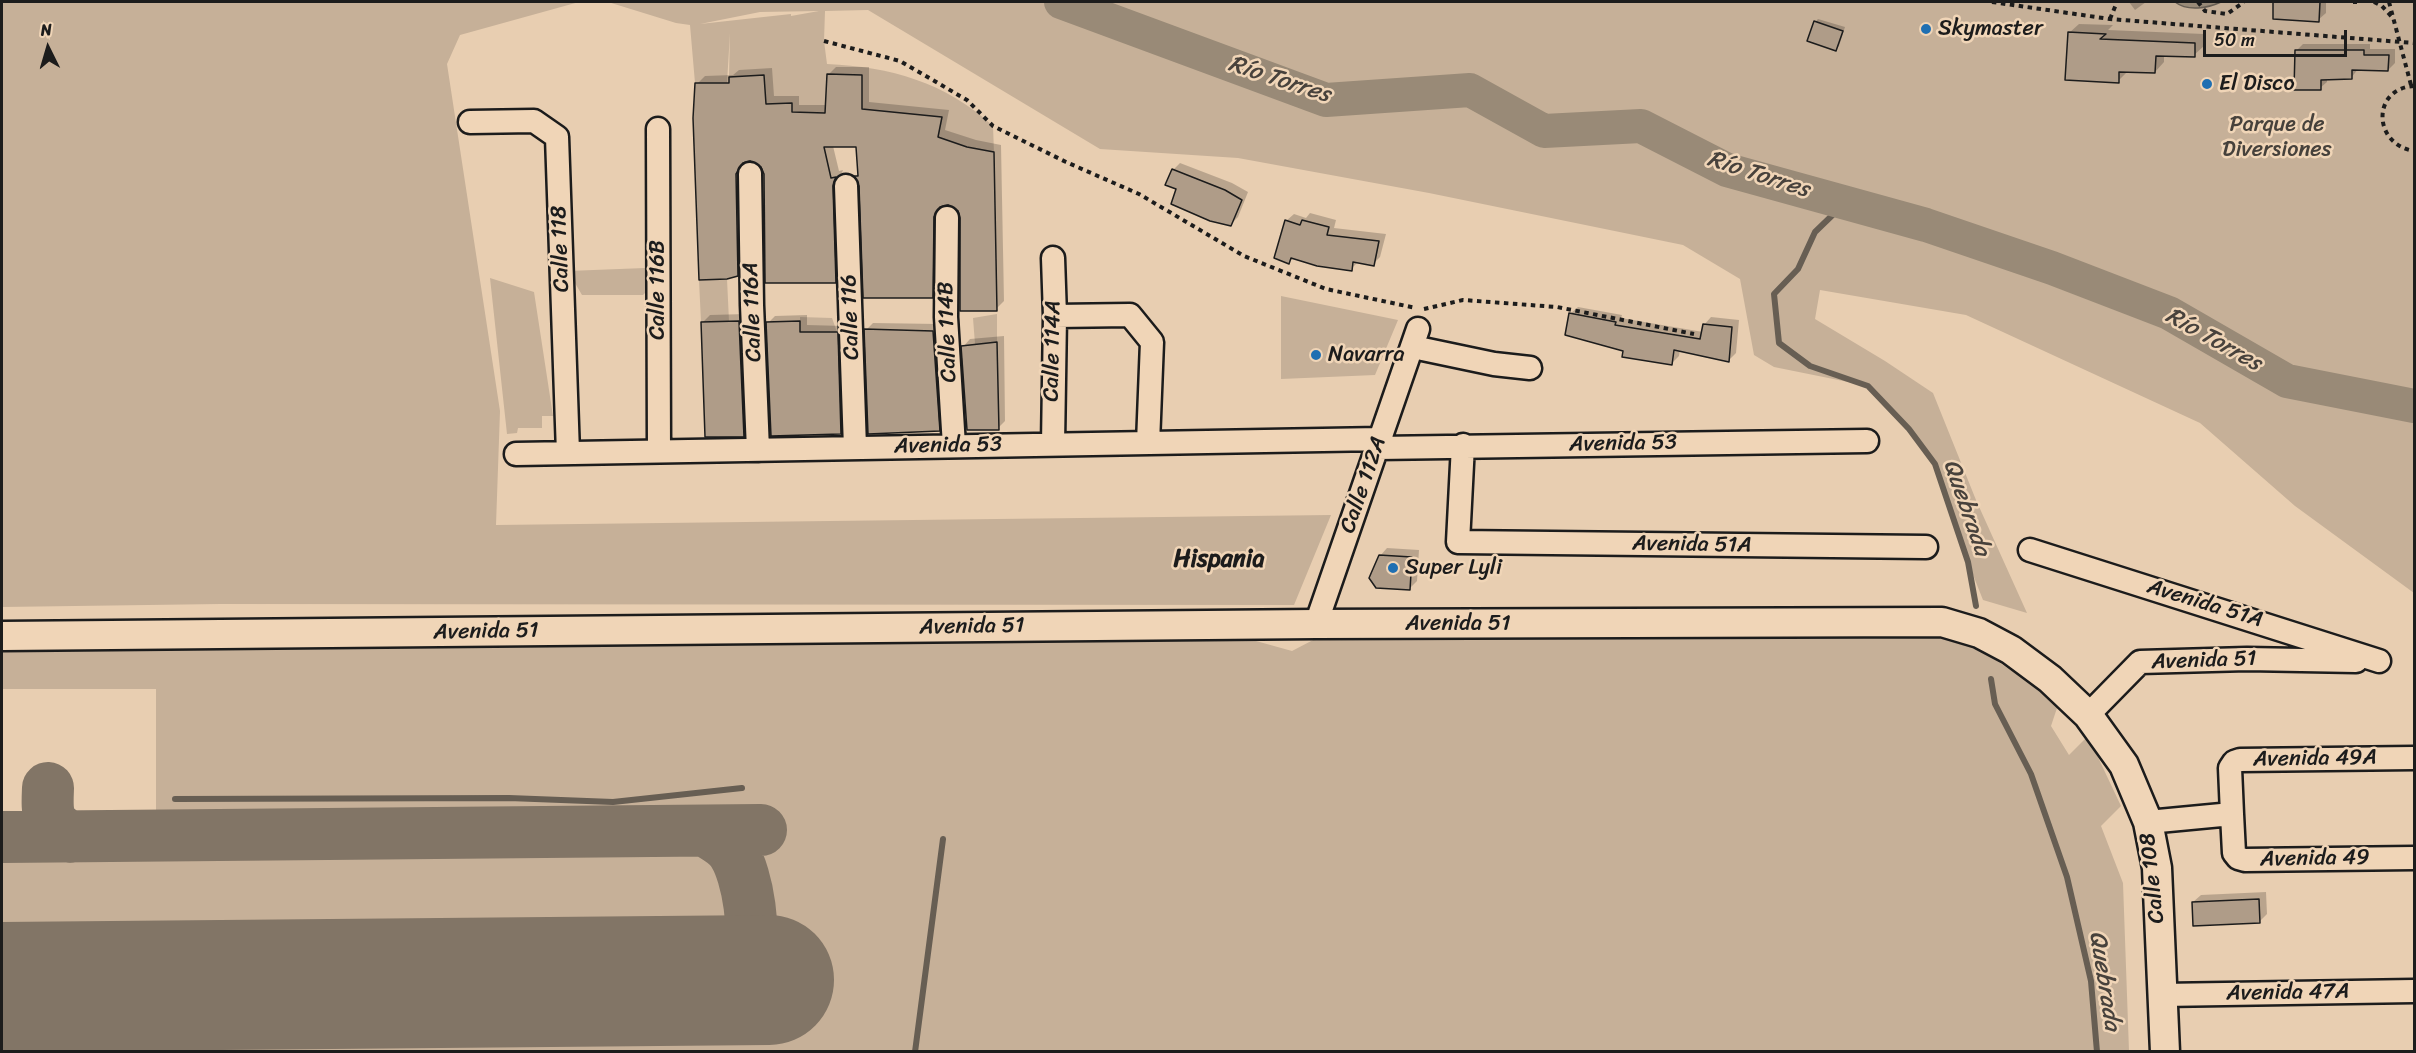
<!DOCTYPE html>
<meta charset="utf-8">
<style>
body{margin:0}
#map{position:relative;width:2416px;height:1053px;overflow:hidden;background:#e8ceb1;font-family:Sriracha,sans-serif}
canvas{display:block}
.frame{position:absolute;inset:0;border:3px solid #1c1c1c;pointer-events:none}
.north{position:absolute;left:18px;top:18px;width:60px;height:60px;-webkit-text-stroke:4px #f0d5b7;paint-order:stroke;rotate:355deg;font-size:16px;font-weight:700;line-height:24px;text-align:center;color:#1c1c1c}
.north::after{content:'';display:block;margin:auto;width:21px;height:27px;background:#1c1c1c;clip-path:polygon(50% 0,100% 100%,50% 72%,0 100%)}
.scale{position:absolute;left:2203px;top:30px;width:144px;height:27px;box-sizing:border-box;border:3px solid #1c1c1c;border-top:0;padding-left:8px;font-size:18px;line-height:21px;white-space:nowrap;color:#1c1c1c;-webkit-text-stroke:4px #f0d5b7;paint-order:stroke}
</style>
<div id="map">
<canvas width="2416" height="1053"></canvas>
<div class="frame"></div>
<div class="north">N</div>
<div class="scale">50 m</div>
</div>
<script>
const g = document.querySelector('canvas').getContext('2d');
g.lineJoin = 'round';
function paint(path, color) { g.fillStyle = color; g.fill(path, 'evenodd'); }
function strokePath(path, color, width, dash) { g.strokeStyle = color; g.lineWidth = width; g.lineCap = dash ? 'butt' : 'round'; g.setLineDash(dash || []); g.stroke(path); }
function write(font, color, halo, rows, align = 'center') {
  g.font = font + ' Sriracha,sans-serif'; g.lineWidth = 5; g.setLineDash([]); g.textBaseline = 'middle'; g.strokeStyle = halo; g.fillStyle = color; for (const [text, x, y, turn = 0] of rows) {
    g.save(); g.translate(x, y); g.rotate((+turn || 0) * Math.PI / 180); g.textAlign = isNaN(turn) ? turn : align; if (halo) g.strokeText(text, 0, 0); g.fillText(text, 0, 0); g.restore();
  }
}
const green = new Path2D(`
 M2,2H579L460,35L447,64L500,411L496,525L1331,515L1294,605L220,604L2,607Z
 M608,2H2414V593L2295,506L2200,423L1966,315L1820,290L1815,319L1885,361L1933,393L1976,500L2027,613L1983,600L1968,562L1935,464L1909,429L1868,386L1774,367L1754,355L1740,279L1683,245L1429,193L1238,158L1100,149L868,10L825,11L824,41L827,64C891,67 945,82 993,126L994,152L967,147L938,137L942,118L862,109L861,75L827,74L825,113L792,112V103L766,104L764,75L729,77L730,33L727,83H695L690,25L676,23ZM819,11L791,16V14L700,24L760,12Z
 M645,268L648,290L643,295H582L568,271Z
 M490,278L534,292L553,416H542V428H518L517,433L507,434Z
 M727,279L729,321L701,322L699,280Z
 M1281,296L1398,320L1375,375L1281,379Z
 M997,314V342L975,344L973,318Z
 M800,317L832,318L837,332H814L800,340Z
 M1933,633L1965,640L2059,702L2051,726L2069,755L2088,736L2121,806L2101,826L2123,883L2129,1051L2,1052V1030L779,1024L778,957L747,847L769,849V816L156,820V689H2V652L1227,638L1256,641L1292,651L1315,639L1345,634Z
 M689,849L708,859L723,872L736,921L737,933L733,942L2,947V854Z`);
const water = new Path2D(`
 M2175,2H2221C2208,8 2188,12 2175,2Z`);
const shadow = new Path2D(`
 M2129,2H2146L2135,10Z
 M2275,2H2326V13L2318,20L2274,18Z
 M1818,19L1845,27L1839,46L1836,49L1815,22Z
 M2079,24L2113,25L2108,30L2204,34V46L2194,55H2164V62L2155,72L2128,71L2118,81L2069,33Z
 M2303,44H2370V49H2395V63L2388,70L2358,69L2351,78H2327V82L2320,88L2296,51Z
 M836,67H869V102L949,110L945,130L976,140L1001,145L1004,301L996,309L960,210L948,203L943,204L941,208L940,288L932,296L856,176L859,173L858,146H833L839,171L843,170L840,177L843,274L835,282L765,174L762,166L751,159L746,160L744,165L745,267L737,275L697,84L705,76L733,75L739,70L772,68L774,96H799V105H827L828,75Z
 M1180,163L1232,183L1248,192L1238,217L1231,224L1178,188L1173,170Z
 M1310,213L1336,220L1334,228L1386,234L1380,257L1373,264L1359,261L1351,269L1294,258L1289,262L1286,221L1294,214L1306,218Z
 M1578,307L1622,315L1621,318L1703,332L1704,325L1711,317L1739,320L1736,353L1729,360L1680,350L1679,356L1672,363L1625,350L1570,314Z
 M746,314L751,428L743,435L703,322L710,315Z
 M807,315V325L844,326L848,426L840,433L768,323L775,316Z
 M873,323L939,324L946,423L939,430L866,330Z
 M1004,336L1005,421L998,428L963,347L970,339Z
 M1387,548L1419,550L1417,581L1410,588L1380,556Z
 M2266,892L2267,914L2260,921L2193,902L2201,895Z`);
const stream = new Path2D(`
 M1845,203L1815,232L1798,269L1774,294L1779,343L1810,366L1868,386L1909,429L1935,464L1968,562L1976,606
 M1991,679L1995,704L2031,774L2067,877L2091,981L2097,1052
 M175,799L509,798L613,802L742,788
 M915,1052L943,839`);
const river = new Path2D(`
 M1061,2L1326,100L1470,90L1544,131L1641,126L1727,170L1926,225L2052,268L2169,313L2287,381L2414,406`);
const taxiway = new Path2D(`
 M48,788C47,813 46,824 70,837
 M2,837L761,830
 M704,981C718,974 734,970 744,957C759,938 747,874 734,854C728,843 717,838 706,831`);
const runway = new Path2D(`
 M2,987L769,980`);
const building = new Path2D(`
 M2273,2H2320L2319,22L2273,19Z
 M1814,21L1843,31L1836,51L1807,41Z
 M2068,32L2106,34L2100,39L2195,43V57L2156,56L2155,73L2119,72V83L2065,80Z
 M2295,50H2364V55H2389L2388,71L2352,70V79L2321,80V90H2294Z
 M827,74L862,75V109L942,117L938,137L967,147L994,152L997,311H960V218L958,211L948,205L940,207L934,217L933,298H863L859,186L854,176H858L856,147H824L831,178L836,177L833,186L836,283H765L764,174L761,167L750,161L743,163L736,174L738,276L727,279L699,280L693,118L695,83H729V77L764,75L766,104L792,103V112L825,113Z
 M1172,169L1225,190L1242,200L1231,226L1210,221L1171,204L1176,189L1165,185Z
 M1285,220L1300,225L1302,220L1329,227L1327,235L1379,241L1374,266L1353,262L1352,271L1317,266L1291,258L1289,264L1274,258Z
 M1569,313L1616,322L1615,325L1700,339L1703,324L1732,327L1729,362L1674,350L1672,365L1622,357L1623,351L1565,335Z
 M739,321L744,437H705L701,322Z
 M800,321V332H838L841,434L771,436L766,322Z
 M864,329L933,331L940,431L868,434Z
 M997,342L999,430H967L961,346Z
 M1379,555L1412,557L1410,590L1376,588L1369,578Z
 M2259,899L2260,923L2193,926L2192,902Z`);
const path = new Path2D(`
 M1992,2L2110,19L2414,43
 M2198,2L2205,11L2227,14L2244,2
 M2353,2H2357
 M2374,2L2382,6L2392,17
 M2389,2L2411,85
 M2110,19L2117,2
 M824,41L900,61L967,100L993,126L1066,162L1139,194L1244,256L1326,289L1416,308
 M2414,86C2372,88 2372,144 2414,151
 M1424,309L1463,300L1557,307L1694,334`);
const minor = new Path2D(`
 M470,122L534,121L557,137L568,453
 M658,129L659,451
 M750,174L752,305L758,450
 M846,186L855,448
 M947,218L946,317L954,446
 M1055,316L1130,315L1152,342L1148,443
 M1413,347L1494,364L1530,368
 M1053,444L1055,316L1053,258
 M1463,445L1458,542L1926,547
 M1378,448L1867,441
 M516,454L1380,439
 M2030,550L2379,661
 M1316,624L1418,329
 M2088,715L2140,662L2247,659L2356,661
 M2232,814L2230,768L2234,762L2240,760L2414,758
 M2148,822L2232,814L2234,853L2238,858L2245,860L2414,858
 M2162,995L2414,991`);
const major = new Path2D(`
 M2,636L1316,624L1942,622L1979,633L2011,650L2050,679L2088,715L2124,765L2148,822L2157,868L2165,1052`);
const markers = [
 [1926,29,6,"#1f6fb2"],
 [2207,84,6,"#1f6fb2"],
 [1316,355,6,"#1f6fb2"],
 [1393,568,6,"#1f6fb2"]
];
const poiNames = [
 ["Skymaster",1938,29],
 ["El Disco",2219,84],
 ["Navarra",1328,355],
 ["Super Lyli",1405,568]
];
const parkNames = [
 ["Parque de",2277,125],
 ["Diversiones",2277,150]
];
const streetNames = [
 ["Calle 118",561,249,-92],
 ["Calle 116B",658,290,-90],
 ["Calle 116A",753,312,-92],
 ["Calle 116",851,317,-92],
 ["Calle 114B",948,332,-92],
 ["Calle 114A",1053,351,-89],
 ["Avenida 53",1623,444,-1],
 ["Avenida 53",948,446,-1],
 ["Calle 112A",1364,485,-71],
 ["Avenida 51A",1692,545,1],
 ["Avenida 51A",2205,604,17],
 ["Avenida 51",1458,624],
 ["Avenida 51",972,627,-1],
 ["Avenida 51",486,632,-1],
 ["Avenida 51",2204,661,-2],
 ["Avenida 49A",2315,759,-1],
 ["Avenida 49",2315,859,-1],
 ["Calle 108",2153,878,-96],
 ["Avenida 47A",2288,993,-1]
];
const waterNames = [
 ["Río Torres",1279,80,18],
 ["Río Torres",1758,175,18],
 ["Río Torres",2213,340,29],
 ["Quebrada",1966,508,71],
 ["Quebrada",2104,981,81]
];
const neighbourhoodNames = [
 ["Hispania",1219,560]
];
paint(green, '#c6b098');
paint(water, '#998a77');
strokePath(water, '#675e53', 1.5);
paint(shadow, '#0003');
strokePath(stream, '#675e53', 6);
strokePath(river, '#998a77', 34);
strokePath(taxiway, '#827566', 52);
strokePath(runway, '#827566', 130);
paint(building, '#af9c88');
strokePath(building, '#1c1c1c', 1.5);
strokePath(minor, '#1c1c1c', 27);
strokePath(major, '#1c1c1c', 33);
strokePath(path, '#1c1c1c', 4, [4.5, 4.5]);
strokePath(minor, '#f0d5b7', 22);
strokePath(major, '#f0d5b7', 28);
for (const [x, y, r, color] of markers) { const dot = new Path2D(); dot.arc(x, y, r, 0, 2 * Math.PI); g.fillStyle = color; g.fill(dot); strokePath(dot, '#f0d5b7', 2); }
write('22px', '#1c1c1c', '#f0d5b7', poiNames, 'left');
write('22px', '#46413b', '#f0d5b7', parkNames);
write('22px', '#1c1c1c', '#f0d5b7', streetNames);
write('italic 24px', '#48423c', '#f0d5b7', waterNames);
write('bold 24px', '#1c1c1c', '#f0d5b7', neighbourhoodNames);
</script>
